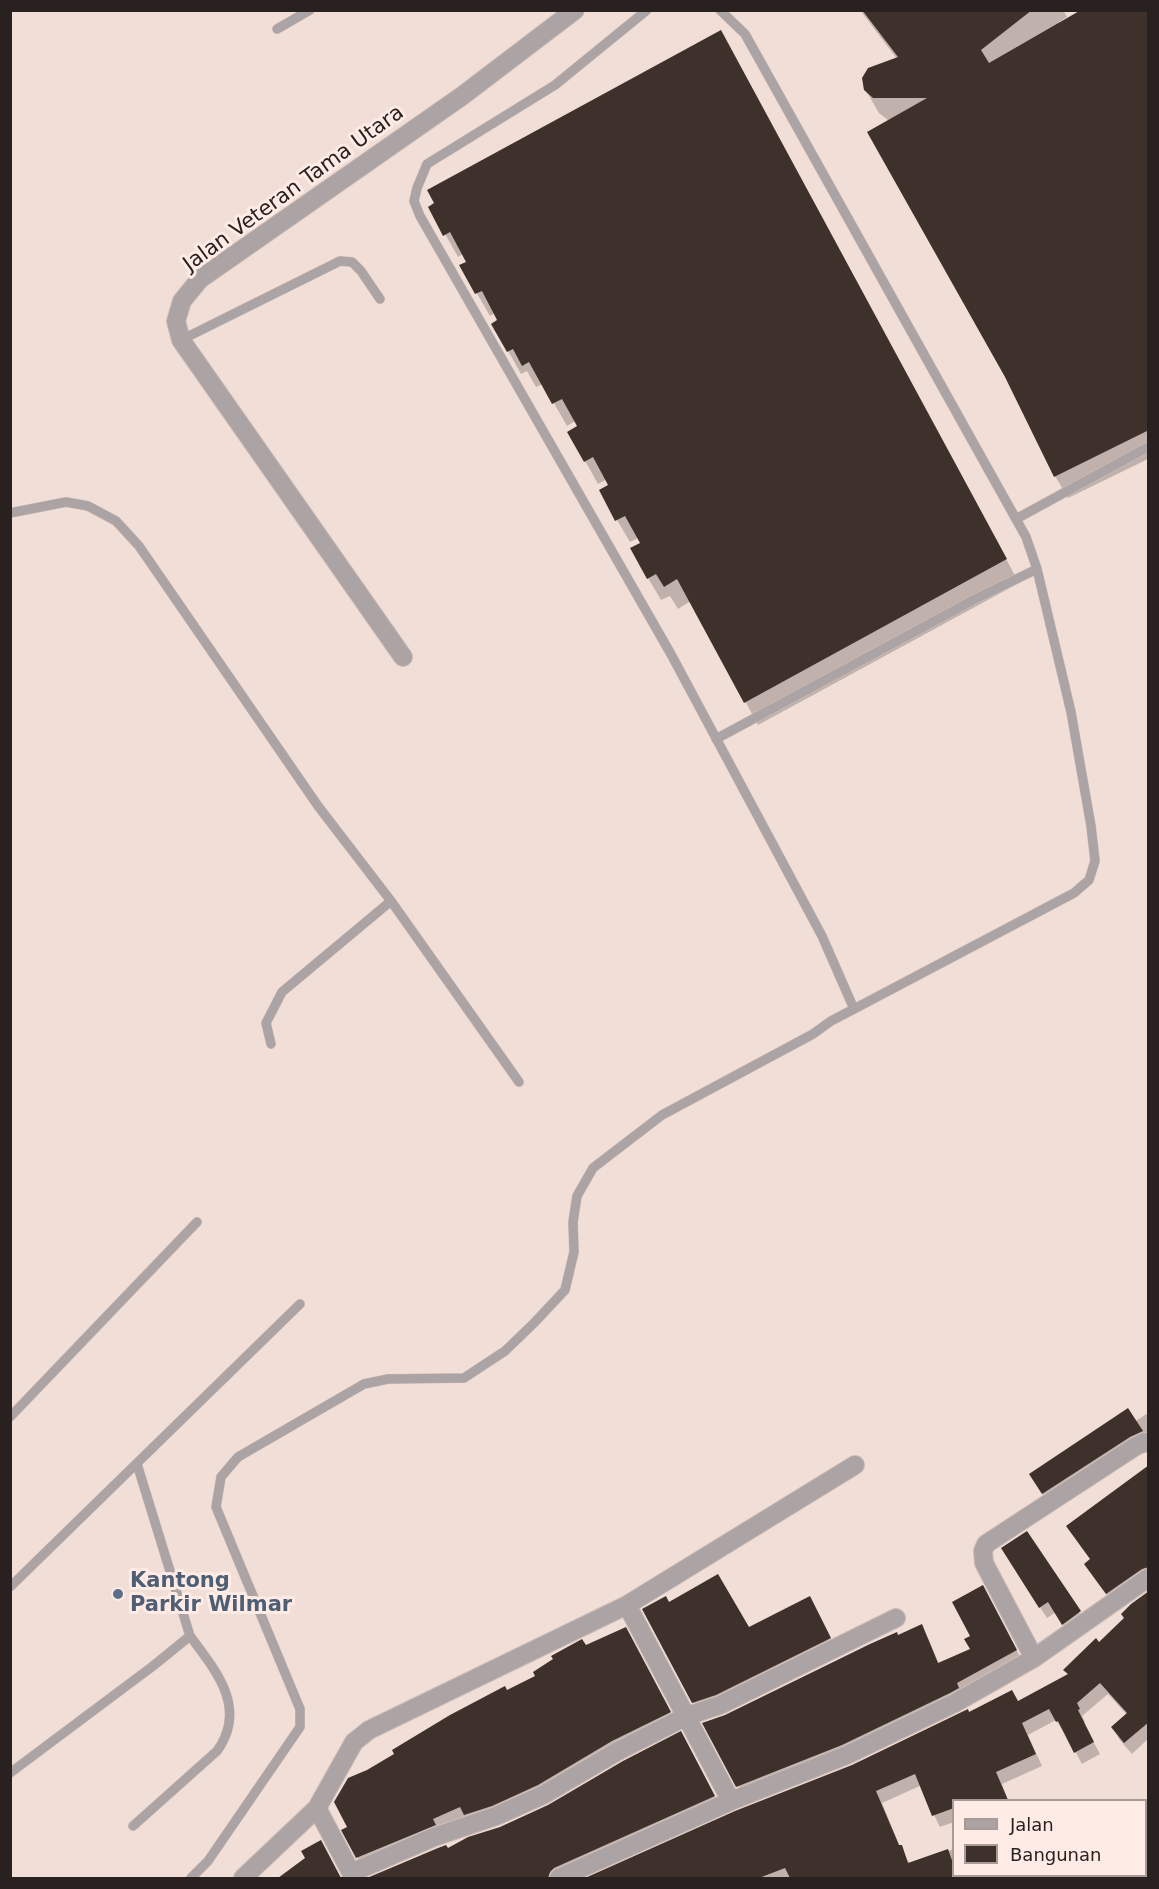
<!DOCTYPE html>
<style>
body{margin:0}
#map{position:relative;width:1159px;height:1889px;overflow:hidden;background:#f1ded7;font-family:"DejaVu Sans",sans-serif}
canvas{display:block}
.frame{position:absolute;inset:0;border:12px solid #28211f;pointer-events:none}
.legend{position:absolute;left:952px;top:1799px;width:195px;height:78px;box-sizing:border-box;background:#feebe5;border:2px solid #a89a96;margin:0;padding:8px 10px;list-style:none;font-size:18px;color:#28211f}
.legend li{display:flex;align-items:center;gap:12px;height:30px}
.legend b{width:30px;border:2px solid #a89a96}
</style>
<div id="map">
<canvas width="1159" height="1889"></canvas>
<div class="frame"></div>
<ul class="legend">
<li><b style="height:8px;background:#aba3a4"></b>Jalan</li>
<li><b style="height:16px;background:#3e302b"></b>Bangunan</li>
</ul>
</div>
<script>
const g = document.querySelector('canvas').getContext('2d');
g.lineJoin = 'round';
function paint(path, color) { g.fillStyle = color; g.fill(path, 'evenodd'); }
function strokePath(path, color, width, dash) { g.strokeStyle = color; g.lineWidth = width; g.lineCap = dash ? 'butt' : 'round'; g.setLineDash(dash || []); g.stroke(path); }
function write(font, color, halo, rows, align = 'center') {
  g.font = font + ' "DejaVu Sans",sans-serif'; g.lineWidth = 6; g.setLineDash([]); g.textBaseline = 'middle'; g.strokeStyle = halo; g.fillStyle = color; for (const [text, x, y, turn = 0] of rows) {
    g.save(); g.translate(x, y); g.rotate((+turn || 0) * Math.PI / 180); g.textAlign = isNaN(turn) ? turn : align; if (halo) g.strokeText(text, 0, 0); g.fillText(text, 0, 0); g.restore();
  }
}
const shadow = new Path2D(`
 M860,10H1063L1067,17L1059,22L1060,24L1148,10V459L1068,498L1055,476L889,121L879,113L865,89L897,59Z
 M733,54L1019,583L758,725L691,601L678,609L670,596L661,600L648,578L642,544L638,538L630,542L617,520L610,486L607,479L598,484L569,432L579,427L575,421L567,426L543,384L536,387L527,371L521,374L493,324L499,321L495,313L490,316L461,266L468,262L463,254L458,257L430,207Z
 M1148,1413V1444L1050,1505L1037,1486Z
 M1148,1470V1582L1114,1605L1093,1576L1091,1560L1067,1526Z
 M1027,1533L1086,1623L1069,1635L1056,1612L1047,1618L1009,1559Z
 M1148,1593V1739L1132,1754L1119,1739L1113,1728L1127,1715L1108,1694L1082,1716L1085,1722L1083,1723L1100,1754L1082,1764L1065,1732L1064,1733L1056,1720L1028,1735L1042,1766L1002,1784L1008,1800H954V1822L940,1827L934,1815L922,1785L882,1803L900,1847L910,1864L954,1849V1876H1009L1010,1878H589L736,1813L852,1767L969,1714L1018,1703L1068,1675L1065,1670L1098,1644L1125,1619Z
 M989,1599L1023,1662L744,1798L738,1786L726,1716L897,1636L928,1638L939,1664L972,1650V1637Z
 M669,1604L748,1629L815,1609L836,1649L699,1713L693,1702Z
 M631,1639L676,1723L364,1869L343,1831L349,1828L368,1772L537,1677L585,1647Z
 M688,1745L721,1808L563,1878H370L439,1849L447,1850L500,1828Z
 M1148,1831V1878H1078L1077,1876H1146V1832Z
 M327,1854L341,1878H281L306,1859Z`);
const building = new Path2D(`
 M862,10H1032L981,50L989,63L1081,10H1149V430L1054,477L1005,377L867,132L927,98H873L864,90L862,78L868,68L898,57Z
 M721,30L1007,559L744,703L677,579L664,587L656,574L647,579L630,548L640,543L625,516L615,521L599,490L608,485L593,457L584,462L567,432L577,426L562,399L552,404L529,362L522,366L513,349L507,352L491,324L497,320L482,291L475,294L459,265L466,262L450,232L443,236L428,207L434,203L427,190Z
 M1128,1408L1143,1431L1130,1437L1042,1494L1029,1474Z
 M1149,1465V1567L1142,1569L1106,1594L1084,1564L1090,1559L1066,1526Z
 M1027,1531L1081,1611L1062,1625L1048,1602L1039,1608L1001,1548Z
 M718,1574L749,1627L810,1596L831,1638L716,1695L692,1703L642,1609L666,1596L669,1602Z
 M983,1585L1017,1650L957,1683L959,1688L950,1693L842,1745L736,1787L702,1723L725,1715L870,1644L897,1632L898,1635L922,1624L938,1663L970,1649L964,1639L970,1636L952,1602Z
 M1149,1591V1722L1124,1743L1111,1727L1127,1713L1100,1683L1077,1703L1080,1709L1078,1710L1094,1742L1074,1753L1058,1721L1056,1722L1049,1709L1022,1723L1036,1754L996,1772L1008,1800H954V1808L932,1816L915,1774L876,1791L899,1845H902L908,1863L948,1849L954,1866V1875H957L958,1878H790L785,1868L759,1878H585L735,1811L852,1765L968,1709L969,1712L1012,1690L1018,1701L1068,1674L1063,1670L1096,1638L1099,1642L1124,1618L1121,1614L1131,1604Z
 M626,1627L671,1712L612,1741L538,1785L492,1806L464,1815L460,1807L433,1819L436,1825L356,1858L341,1830L347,1827L334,1802L348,1778L367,1770L394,1754L392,1750L450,1715L505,1686L507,1690L535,1676L533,1672L553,1659L551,1656L582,1639L586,1645Z
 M681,1731L715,1796L554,1868L550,1872L548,1878H367L438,1848L446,1845L448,1848L468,1837L500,1827L548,1805L623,1761Z
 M321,1840L341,1878H278L305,1858L301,1851Z`);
const lane = new Path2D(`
 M277,29L310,10
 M181,340L340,261L352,262L361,271L380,299
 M10,513L66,502L88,506L116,521L139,546L318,806L391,901L519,1082
 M1016,519L1148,447
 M716,739L977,598L1037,569L1026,537L745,34L720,10
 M854,1009L1074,893L1089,880L1095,861L1091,826L1071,712L1037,569
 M271,1044L266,1023L282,992L391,901
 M10,1417L197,1222
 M10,1587L300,1304
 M10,1773L153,1666L190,1636L137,1464
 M133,1826L217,1751C248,1708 216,1671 190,1636
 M191,1878L208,1861L300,1727V1709L216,1507L221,1477L238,1457L364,1384L388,1379L464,1378L505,1351L534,1323L565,1290L574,1252L573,1222L577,1196L593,1168L662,1115L813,1034L831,1021L854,1009L822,936L672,656L420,216L414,201L417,188L427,164L555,85L647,10`);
const street = new Path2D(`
 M403,657L181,340L176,321L182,301L200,279L462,96L575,10
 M627,1605L731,1801
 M1034,1658L984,1563L983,1551L986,1544L1136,1446L1145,1442L1148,1443
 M317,1808L354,1878
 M351,1873L434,1837L496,1816L543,1795L618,1751L687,1716L720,1705L896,1618
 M243,1878L317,1808L354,1742L369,1730L627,1605L855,1465
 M559,1878L731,1801L847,1755L955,1703L1034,1658L1148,1578`);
const markers = [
 [118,1594,6,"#5c6f8a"]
];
const streetNames = [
 ["Jalan Veteran Tama Utara",294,189,-36]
];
const serviceNames = [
 ["Kantong",130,1582],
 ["Parkir Wilmar",130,1606]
];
paint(shadow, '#0003');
paint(building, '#3e302b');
strokePath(lane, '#cdbcb6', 10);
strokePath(street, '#cdbcb6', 20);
strokePath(lane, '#aba3a4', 9);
strokePath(street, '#aba3a4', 18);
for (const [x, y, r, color] of markers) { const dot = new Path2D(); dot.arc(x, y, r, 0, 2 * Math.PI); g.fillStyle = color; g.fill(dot); strokePath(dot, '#feebe5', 2); }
write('21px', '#28211f', '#feebe5', streetNames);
write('bold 21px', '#4e5e75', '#feebe5', serviceNames, 'left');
</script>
